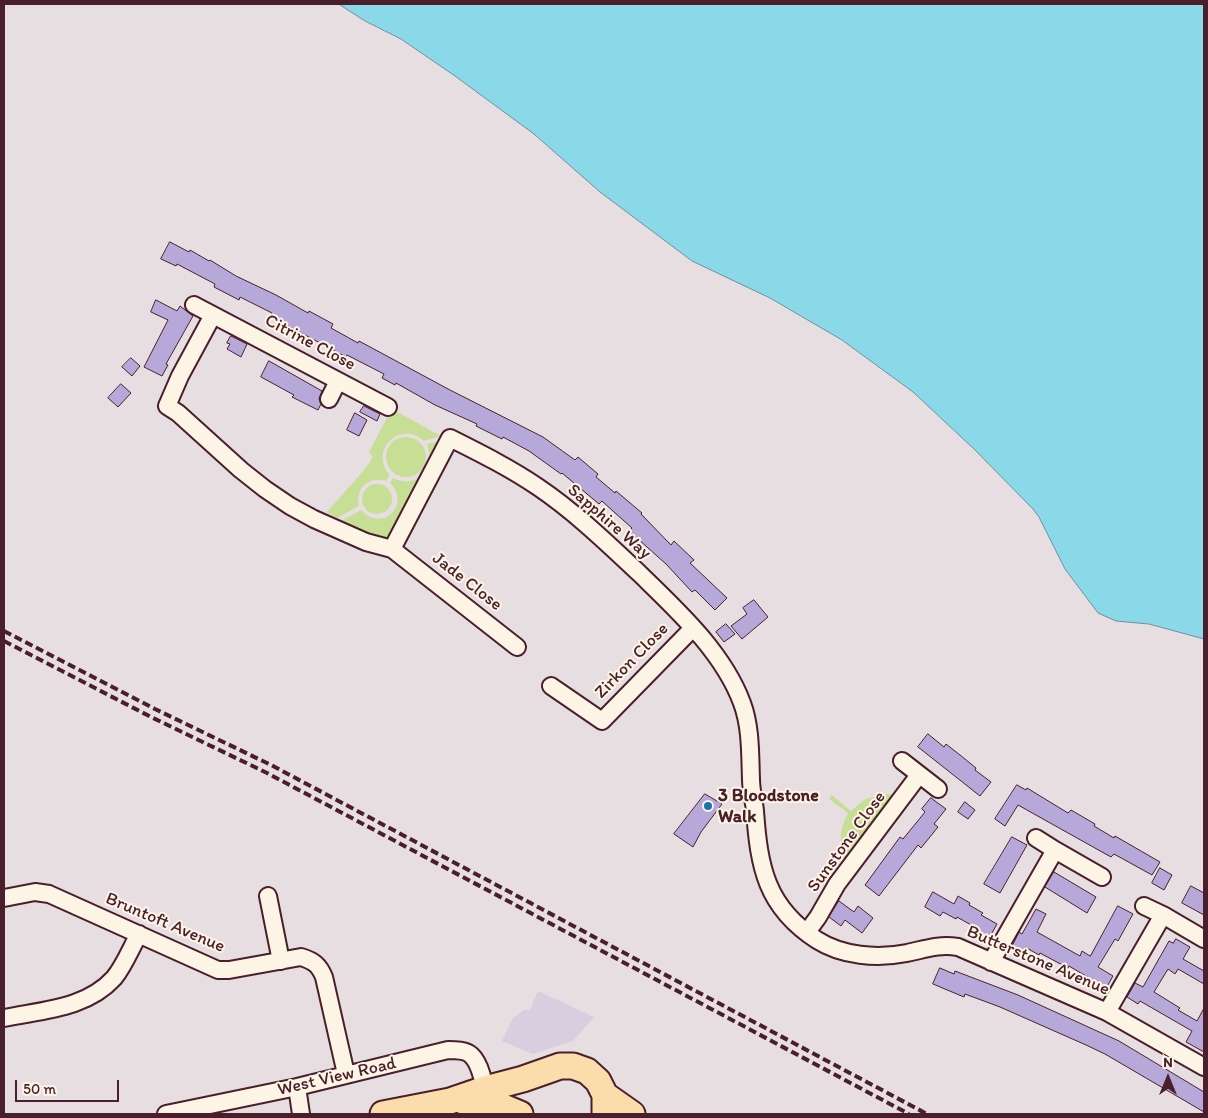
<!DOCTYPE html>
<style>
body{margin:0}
#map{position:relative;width:1208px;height:1118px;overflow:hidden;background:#e7dee2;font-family:Itim,sans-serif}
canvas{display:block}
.frame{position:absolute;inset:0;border:5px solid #4a1f2b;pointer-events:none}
.north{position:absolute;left:1143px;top:1053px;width:50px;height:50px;-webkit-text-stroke:4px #fcf5e5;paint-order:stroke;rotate:0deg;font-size:14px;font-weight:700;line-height:20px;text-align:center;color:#4a1f2b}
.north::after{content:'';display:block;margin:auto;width:18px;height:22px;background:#4a1f2b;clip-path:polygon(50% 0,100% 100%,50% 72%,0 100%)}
.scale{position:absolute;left:15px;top:1080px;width:104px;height:22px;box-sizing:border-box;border:2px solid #4a1f2b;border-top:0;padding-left:6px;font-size:15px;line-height:18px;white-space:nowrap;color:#4a1f2b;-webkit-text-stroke:4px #fcf5e5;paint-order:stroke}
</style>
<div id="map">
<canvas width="1208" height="1118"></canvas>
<div class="frame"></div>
<div class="north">N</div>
<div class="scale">50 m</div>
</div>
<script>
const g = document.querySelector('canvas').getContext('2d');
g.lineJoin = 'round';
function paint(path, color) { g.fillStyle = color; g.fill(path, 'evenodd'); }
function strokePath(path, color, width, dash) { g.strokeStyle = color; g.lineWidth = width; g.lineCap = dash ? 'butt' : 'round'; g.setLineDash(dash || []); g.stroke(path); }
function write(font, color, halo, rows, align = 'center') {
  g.font = font + ' Itim,sans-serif'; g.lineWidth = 4; g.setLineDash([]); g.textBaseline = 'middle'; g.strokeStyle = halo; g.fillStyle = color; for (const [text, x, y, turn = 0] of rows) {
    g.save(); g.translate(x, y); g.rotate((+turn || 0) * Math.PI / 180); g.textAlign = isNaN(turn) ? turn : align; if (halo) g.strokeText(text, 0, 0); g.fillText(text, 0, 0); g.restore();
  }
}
const built = new Path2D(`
 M538,991L594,1017L573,1041L533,1054L502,1041L513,1018L524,1010H530Z`);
const green = new Path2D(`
 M391,410L401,414L441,436L424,441C400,419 368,451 390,475L386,481C369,476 355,488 359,506L337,518L327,512L365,469L373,457L369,452Z
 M386 457a20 20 0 1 1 40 0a20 20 0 1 1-40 0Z
 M445,440L392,540H383L338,523L361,510C382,533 412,505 390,483L393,478C418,490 436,468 427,444Z
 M362 499a15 15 0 1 1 30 0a15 15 0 1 1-30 0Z
 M888,794L893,795L845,858C838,842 840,828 848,813L829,799L832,795L851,811L865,799Z`);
const water = new Path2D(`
 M339,4H1204V639L1149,624L1116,621L1098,613L1065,569L1039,517L1033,509L974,449L913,392L842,340L770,298L692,261L600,192L534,134L455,76L401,39L365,21Z`);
const building = new Path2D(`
 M170,242L189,252L190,250L209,261L210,260L236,276L276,295L308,313L309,311L333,324L331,328L358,343L359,341L450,390L543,437L575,460L578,457L598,474L596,477L615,493L616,491L642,513L641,514L671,545L674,541L694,560L690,563L727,598L715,610L695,590L692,592L666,564L629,531L632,528L614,512L602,501L599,504L562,473L561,474L529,451L503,437L502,439L476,426L477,424L435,405L396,383L395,385L382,378L384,374L347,355L346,357L279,321L270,316L272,313L240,297L239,300L214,287L215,284L177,264L176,266L161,259Z
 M156,300L177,311L180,306L193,316L166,364L168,365L162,376L144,367L168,320L151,312Z
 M231,336L247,344L241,357L227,349L230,344L227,343Z
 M131,358L140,366L132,376L122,367Z
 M269,361L322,391L319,399L321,404L318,410L292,397L294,395L261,377Z
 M121,384L131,393L118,407L108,398Z
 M364,406L380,414L377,421L360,412Z
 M355,413L367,420L359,436L347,430Z
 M754,600L768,617L742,639L731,626L747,614L743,608Z
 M726,624L735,634L724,642L716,632Z
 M928,734L944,747L946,744L960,755L976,768L975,770L991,782L980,796L918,747Z
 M1017,785L1026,790L1027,788L1068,813L1071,810L1095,824L1094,826L1114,838L1115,836L1160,862L1152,875L1114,854L1111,857L1018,805L1005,826L995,819Z
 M705,794L722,804L701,832L693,847L674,834Z
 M931,798L946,809L934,824L938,827L921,848L918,845L879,896L865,885L900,837L903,839L925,812L922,809Z
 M965,802L975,810L968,819L958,812Z
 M1012,837L1027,845L1000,893L984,884Z
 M1160,868L1172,875L1164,890L1152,883Z
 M1054,872L1096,897L1087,913L1045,887Z
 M1191,886L1204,893V915L1182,903Z
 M933,892L954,904L958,896L970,903L969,905L983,913L981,915L997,924L988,940L976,933L978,929L957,917L956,919L943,912L940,916L925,907Z
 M839,901L854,912L858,906L873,918L862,933L845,920L841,926L829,917Z
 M1118,906L1133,914L1118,941L1115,939L1098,967L1113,976L1105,990L1089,981L1091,979L1069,966L1068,968L1040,953L1039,955L1025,947L1022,952L1012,946L1019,932L1022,934L1036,909L1046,914L1037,932L1080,956L1082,951L1090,956Z
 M1176,939L1190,947L1183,959L1204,971V984L1178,969L1175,974L1168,969L1154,992L1180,1008L1178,1010L1197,1021L1204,1008V1052L1186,1042L1192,1031L1140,1001L1138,1004L1127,997L1135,983L1143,987L1169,941L1173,943Z
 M940,968L954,974L955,971L1018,995L1119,1041L1204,1092V1112L1105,1054L1086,1045L1000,1007L965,994L964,997L933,984Z`);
const minor = new Path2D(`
 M194,305L388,407
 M213,315L180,376L167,406L178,413L241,470L265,489L290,506L314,519L366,542L392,549L517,647
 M329,399L338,381
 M392,549L450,438C480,453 510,468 538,487C575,512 608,544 640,574C678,611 723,652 742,703C751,727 750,754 751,779C751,790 754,801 755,811C759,867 766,907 817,940C842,956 877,959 907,953C926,949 938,944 958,947L1107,1012L1204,1067
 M551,686L602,721L693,628
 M902,761L938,789
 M1036,838L1055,850
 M268,896L281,961
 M4,898L35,892L49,894L218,970H229L301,957C314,961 319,965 324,977L346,1074
 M1144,906L1163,915
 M807,932L818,917L837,884L919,775
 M991,962L1055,850L1102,877
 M1107,1012L1163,915L1204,939
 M4,1018C42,1010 86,1009 114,978C124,966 131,948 139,934
 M297,1087L301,1114
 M166,1114L297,1087L448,1050C455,1050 466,1050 471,1055C481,1064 484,1084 486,1097`);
const primary = new Path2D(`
 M605,1095L632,1114
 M463,1101L496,1104L520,1114
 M383,1114L450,1101L485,1089L523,1079L560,1066H573L587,1071L598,1081L605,1095V1114`);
const rail = new Path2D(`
 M4,631L155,709L271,765L927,1114
 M4,641L151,717L267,773L909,1114`);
const markers = [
 [708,806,5,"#1f6fb2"]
];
const streetNames = [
 ["Citrine Close",310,343,28],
 ["Sapphire Way",609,522,41],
 ["Jade Close",467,582,38],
 ["Zirkon Close",632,661,-46],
 ["Sunstone Close",847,842,-54],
 ["Bruntoft Avenue",165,923,23],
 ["Butterstone Avenue",1038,961,23],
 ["West View Road",337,1077,-13]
];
const poiNames = [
 ["3 Bloodstone",718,796],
 ["Walk",718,817]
];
paint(built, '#d8cee0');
paint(green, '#c7df95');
paint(water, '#8ad9e9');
strokePath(water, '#708f9d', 1);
paint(building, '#b6a9da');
strokePath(building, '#4a1f2b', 1);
strokePath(minor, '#4a1f2b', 20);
strokePath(primary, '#4a1f2b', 29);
strokePath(minor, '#fcf5e5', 16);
strokePath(primary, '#fbddab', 25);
strokePath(rail, '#4a1f2b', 4, [8, 4]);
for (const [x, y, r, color] of markers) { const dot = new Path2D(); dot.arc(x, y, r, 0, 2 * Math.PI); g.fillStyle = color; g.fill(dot); strokePath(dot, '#fcf5e5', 2); }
write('18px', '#4a1f2b', '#fcf5e5', streetNames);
write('bold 18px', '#4a1f2b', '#fcf5e5', poiNames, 'left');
</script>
